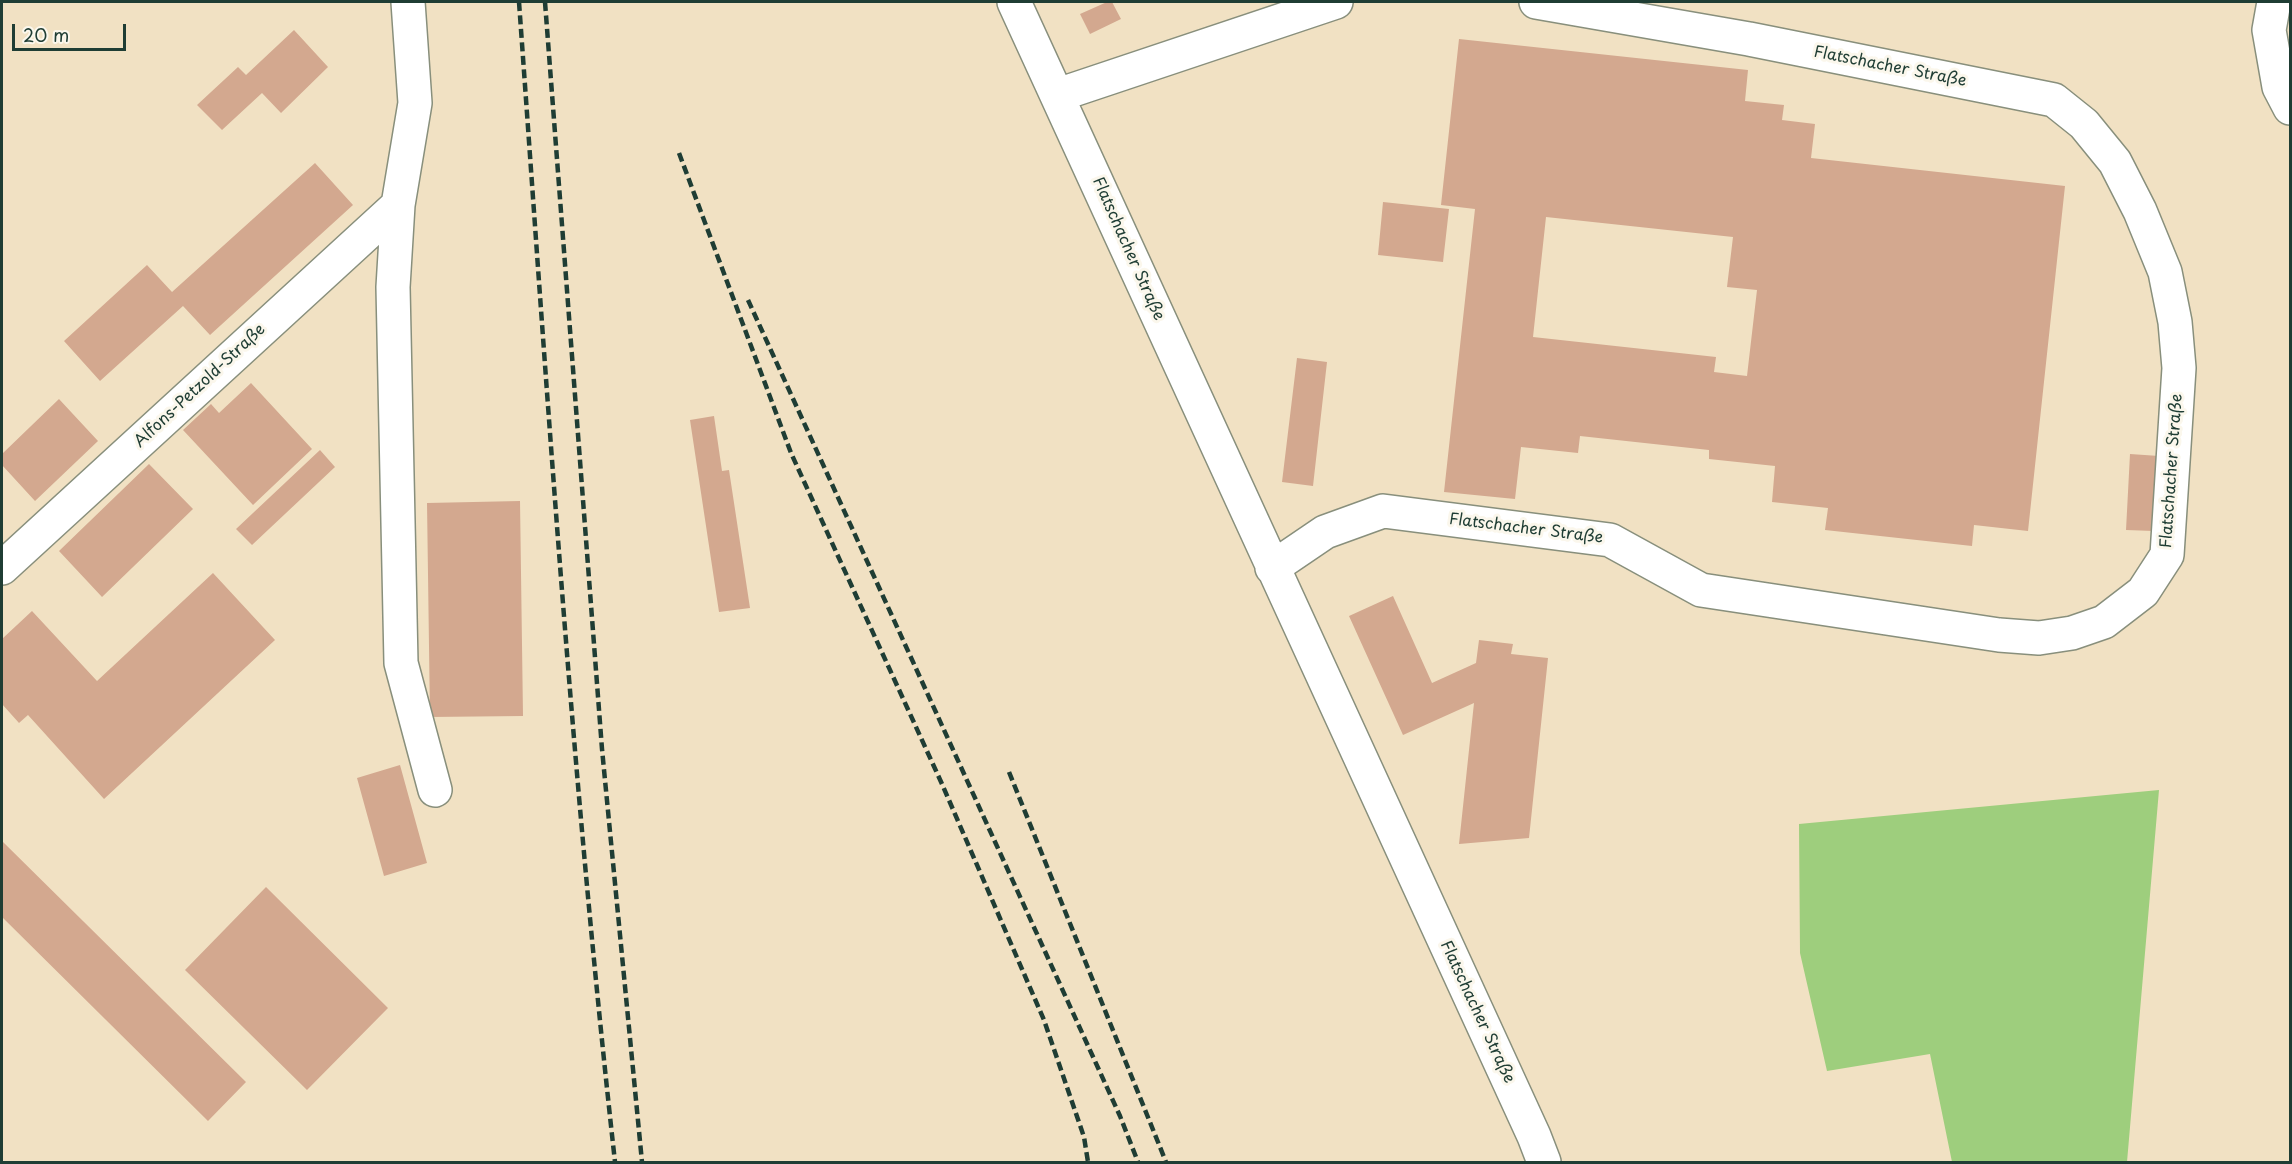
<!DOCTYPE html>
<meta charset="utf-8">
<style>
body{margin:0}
#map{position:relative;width:2292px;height:1164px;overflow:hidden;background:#f1e1c3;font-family:"Playpen Sans",sans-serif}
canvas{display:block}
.frame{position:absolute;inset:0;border:3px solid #1f3d34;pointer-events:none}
.scale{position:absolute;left:12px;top:24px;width:114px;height:27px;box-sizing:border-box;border:3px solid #1f3d34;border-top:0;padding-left:8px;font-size:18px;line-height:21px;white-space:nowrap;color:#1f3d34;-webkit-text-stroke:4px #fbf7ec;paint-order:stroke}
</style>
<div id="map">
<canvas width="2292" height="1164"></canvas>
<div class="frame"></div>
<div class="scale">20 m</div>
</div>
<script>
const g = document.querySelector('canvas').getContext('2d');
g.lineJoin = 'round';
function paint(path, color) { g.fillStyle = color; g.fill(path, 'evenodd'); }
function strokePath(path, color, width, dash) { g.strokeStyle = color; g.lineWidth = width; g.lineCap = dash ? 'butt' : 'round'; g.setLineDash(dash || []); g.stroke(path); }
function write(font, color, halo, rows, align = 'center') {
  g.font = font + ' "Playpen Sans",sans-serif'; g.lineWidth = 6; g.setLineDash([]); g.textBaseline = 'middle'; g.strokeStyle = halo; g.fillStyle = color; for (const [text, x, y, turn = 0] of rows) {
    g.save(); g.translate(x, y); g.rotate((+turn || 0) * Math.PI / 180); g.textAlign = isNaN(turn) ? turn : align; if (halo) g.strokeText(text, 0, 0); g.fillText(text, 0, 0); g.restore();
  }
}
const green = new Path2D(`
 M2159,790L2127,1162H1952L1930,1054L1827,1071L1800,953L1799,824Z`);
const building = new Path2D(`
 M1107,2H1112L1121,19L1090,34L1080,14Z
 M294,30L328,67L281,113L262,93L222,130L197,105L238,67L246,75Z
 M1459,39L1748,70L1745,101L1784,105L1782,120L1815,124L1811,158L2065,186L2028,531L1974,525L1972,546L1825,530L1828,508L1772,502L1775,466L1709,459V450L1580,436L1578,453L1521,447L1515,499L1444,492L1475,209L1441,205ZM1546,217L1733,237L1727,287L1757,290L1747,376L1714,372L1716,357L1533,337Z
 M315,163L353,205L210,335L183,306L100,381L64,341L147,265L172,292Z
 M1383,202L1449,209L1443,262L1378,255Z
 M1297,358L1327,362L1313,486L1282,482Z
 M251,383L312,449L253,505L183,430L211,404L219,413Z
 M59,399L98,441L35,501L2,465V454Z
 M714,416L722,471L729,470L750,608L719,612L690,420Z
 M320,450L335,467L252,545L236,529Z
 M2130,454L2159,456L2154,531L2126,530Z
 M149,464L193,509L102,597L59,551Z
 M520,501L523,716L430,717L427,503Z
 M213,573L275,640L104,799L28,715L19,723L2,704V639L32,611L97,681Z
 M1393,596L1432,683L1476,663L1479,640L1513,644L1511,654L1548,658L1529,838L1459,844L1474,703L1403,735L1349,616Z
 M400,765L427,863L384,876L357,778Z
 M2,841L246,1082L208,1121L2,917Z
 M266,887L388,1008L307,1090L185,970Z`);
const minor = new Path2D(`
 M408,2L415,103L398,205L393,287L401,663L435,790
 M1014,2L1534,1136L1544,1162
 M2274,2L2269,30L2279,87L2290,108
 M1058,95L1336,2
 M2,568L398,205
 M1272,568L1325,532L1383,511L1610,540L1701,590L1999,635L2039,638L2072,633L2104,622L2143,592L2167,555L2179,368L2175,322L2165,272L2140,211L2115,162L2084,124L2054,100L1749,39L1536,2`);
const rail = new Path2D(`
 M519,2C547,389 572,777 615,1162
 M545,2L602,749L642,1162
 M679,153L791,453L942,784L1044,1020L1084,1137L1088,1162
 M748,300L1120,1116L1138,1162
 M1009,772L1166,1162`);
const streetNames = [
 ["Flatschacher Straße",1890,67,11],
 ["Flatschacher Straße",1128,249,66],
 ["Alfons-Petzold-Straße",200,386,-43],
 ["Flatschacher Straße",2172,471,-86],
 ["Flatschacher Straße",1526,529,7],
 ["Flatschacher Straße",1477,1012,65]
];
paint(green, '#9ece7d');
paint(building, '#d3a88f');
strokePath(minor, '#888f7c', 36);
strokePath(minor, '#fff', 33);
strokePath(rail, '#1f3d34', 4.5, [9, 4.5]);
write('16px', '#1f3d34', '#fbf7ec', streetNames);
</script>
